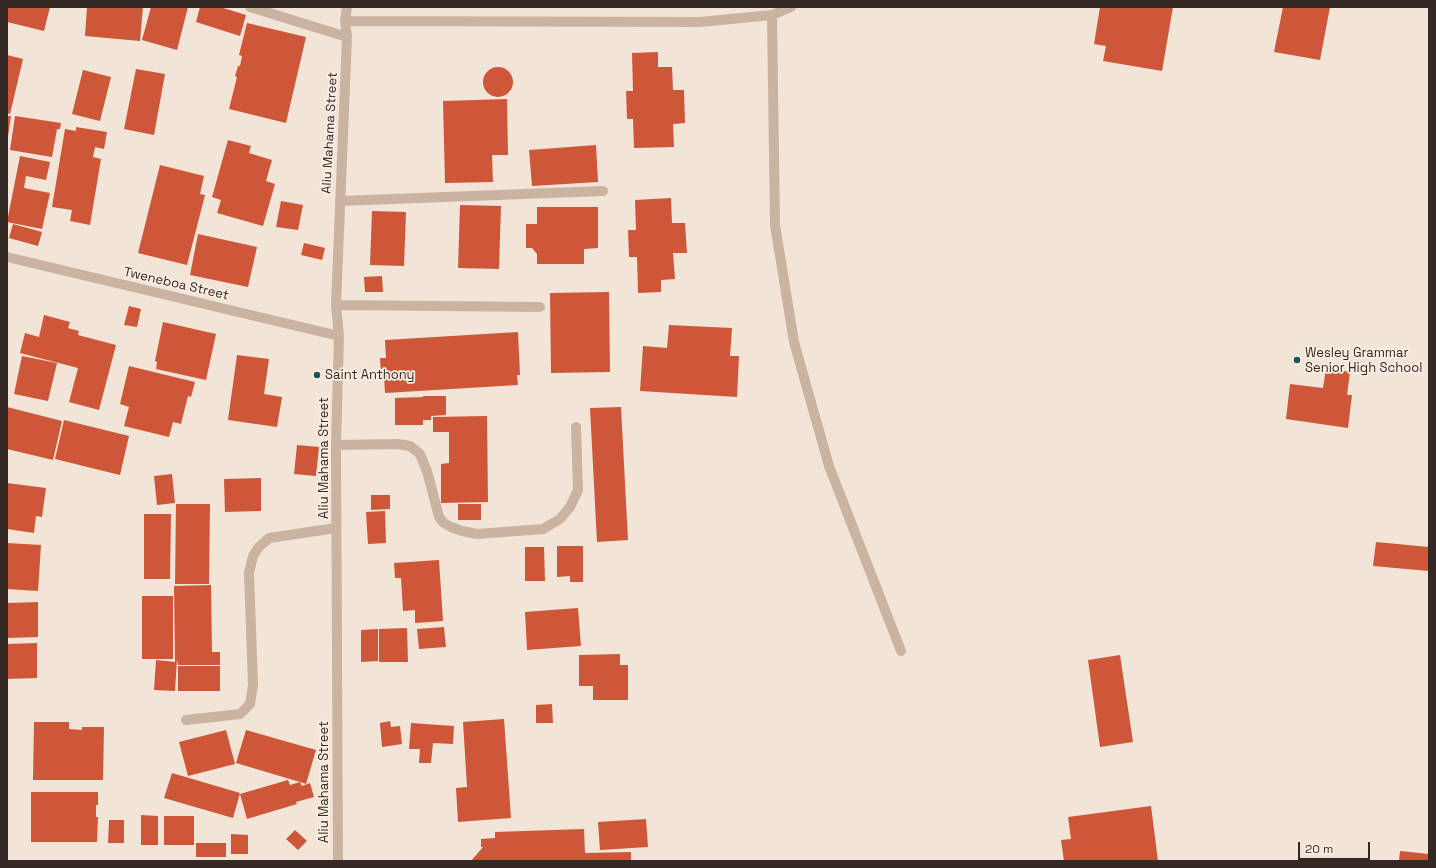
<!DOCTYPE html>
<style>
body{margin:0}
#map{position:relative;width:1436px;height:868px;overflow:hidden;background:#f2e4d6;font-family:"Space Grotesk",sans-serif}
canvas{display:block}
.frame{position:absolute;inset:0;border:8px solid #352925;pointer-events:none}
.scale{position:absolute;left:1298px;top:842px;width:72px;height:18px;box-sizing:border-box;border:2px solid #352925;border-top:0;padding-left:5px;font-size:12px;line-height:14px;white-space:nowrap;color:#352925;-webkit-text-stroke:3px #faeee3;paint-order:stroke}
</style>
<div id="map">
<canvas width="1436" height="868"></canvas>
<div class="frame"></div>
<div class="scale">20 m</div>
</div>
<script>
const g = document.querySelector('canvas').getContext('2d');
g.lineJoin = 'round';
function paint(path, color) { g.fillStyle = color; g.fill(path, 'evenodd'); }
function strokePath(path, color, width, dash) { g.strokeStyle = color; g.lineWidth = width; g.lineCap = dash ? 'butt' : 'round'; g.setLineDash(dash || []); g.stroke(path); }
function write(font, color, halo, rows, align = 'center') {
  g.font = font + ' "Space Grotesk",sans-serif'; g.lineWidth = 3.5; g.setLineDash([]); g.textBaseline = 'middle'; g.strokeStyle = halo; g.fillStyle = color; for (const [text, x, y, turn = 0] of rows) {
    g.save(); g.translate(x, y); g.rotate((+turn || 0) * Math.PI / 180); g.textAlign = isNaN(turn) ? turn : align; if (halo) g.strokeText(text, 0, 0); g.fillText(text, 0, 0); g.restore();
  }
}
const building = new Path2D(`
 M7,7H50L44,31L7,22Z
 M87,7H143L140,41L85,36Z
 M151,7H188L177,50L142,40Z
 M200,7H220L246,15L240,36L196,22Z
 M1100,7H1173L1162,71L1103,61L1106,46L1094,44Z
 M1283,7H1330L1320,60L1274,52Z
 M247,23L306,37L286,123L229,109L237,77L235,76L238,66H240L242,56L239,55Z
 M658,52V67H672L673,90H684L685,123L673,124L674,147L634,148L633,119H627L626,91H633L632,53Z
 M7,55L23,59L10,114L7,113Z
 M483 82a15 15 0 1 1 30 0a15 15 0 1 1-30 0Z
 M136,69L165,74L154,135L124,129Z
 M83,70L111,77L100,121L72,114Z
 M507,99L508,155H492L493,182L445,183L443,101Z
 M7,116H11L8,137H7Z
 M15,116L61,123L60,129H57L52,157L10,150Z
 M76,127L107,132L104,149L95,147L93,157L101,159L90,225L70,221L72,210L52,207L65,129L76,131Z
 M228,140L251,146L249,153L272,160L266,181L275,184L263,226L217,213L221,200L212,197Z
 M596,145L598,182L532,186L529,150Z
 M20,156L50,162L46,180L26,176L24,188L50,193L42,229L7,222Z
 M160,165L204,176L200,194L205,195L187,265L138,253Z
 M671,198L672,223H685L687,253H673L675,279L661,280V292L638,293L637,257H629L628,230H636L635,200Z
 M281,201L303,205L298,230L276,227Z
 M460,205L501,206L499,269L458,268Z
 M537,207H598V248L584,249V264H537V254L532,248H526V224H537Z
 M372,211L406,212L404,266L370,265Z
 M13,224L42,232L38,246L9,238Z
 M198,234L257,247L248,287L190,275Z
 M304,243L325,248L322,260L301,255Z
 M382,276L383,292H365L364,277Z
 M609,292L610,372L551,373L550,293Z
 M129,306L141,309L137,327L124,325Z
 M44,315L70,322L68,328L79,331L78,335L116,345L99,410L69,402L78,368L20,353L25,333L39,337Z
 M163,322L216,334L206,380L156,369L157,362L155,361Z
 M669,325L732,328L730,356H739L737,397L640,391L643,346L667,348Z
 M518,332L520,375H517L518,385L385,393L384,376H381L380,358H386L385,340Z
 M237,355L269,359L264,394L282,397L277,427L228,420Z
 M22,356L57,363L48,401L14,394Z
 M129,366L195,382L191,397L188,396L181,424L173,422L169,437L124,426L129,407L120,404Z
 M1326,368L1350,372L1347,395H1352L1348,428L1286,419L1290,384L1323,388Z
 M423,396H446V415L431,416V420H423V425H395V398L423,397Z
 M7,407L62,421L53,460L7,449Z
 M621,407L628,540L597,542L590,408Z
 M487,416L488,502L441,503V464L449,463V432H433V417Z
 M64,420L129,436L120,475L55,459Z
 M297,445L319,447L316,476L294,474Z
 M172,474L175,503L157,505L154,476Z
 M261,478V511L225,512L224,479Z
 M7,483L46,488L42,517L36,516L34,533L7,529Z
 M371,495H390V509L371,510Z
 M176,504H210L209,584H175Z
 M458,504H481V520H458Z
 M385,511L386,543L368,544L366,512Z
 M144,514H171L170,579H144Z
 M1376,542L1429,547V571L1373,566Z
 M7,543L41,545L38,591L7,589Z
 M557,546H583V582H570V576L557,577Z
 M525,547H544L545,581H525Z
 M439,560L443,621L415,623V610L403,611L401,578H395L394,563Z
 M211,585L212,652H220V665H178L177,659L175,691L154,690L156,660L175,662L174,586Z
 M142,596H173V659H142Z
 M38,602V637L7,638V603Z
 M578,608L581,646L527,650L525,612Z
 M444,627L446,647L419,649L417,629Z
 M407,628L408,662H379V629Z
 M378,629V661L361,662V630Z
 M37,643V678L7,679V644Z
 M620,654V665H628V700H593V686H579V655Z
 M1120,655L1133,742L1100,747L1088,660Z
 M178,666H220V691H178Z
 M552,704L553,723H536V705Z
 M504,719L511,818L458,822L456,788L467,787L463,722Z
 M390,721L391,727L400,726L402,744L382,747L380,723Z
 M34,722H69V729L82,730V727H104L103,780H33Z
 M411,723L454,726L453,744L433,743L431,763H419L420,749H409Z
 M226,730L235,764L188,776L179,742Z
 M246,730L316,750L306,784L300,782L302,786L310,783L314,797L296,802L297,804L247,819L240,794L288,780L290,785L300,782L236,763Z
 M172,773L240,793L233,818L164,798Z
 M31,792H98V805H96V817H98L97,842H31Z
 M1151,806L1158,861H1064L1061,840L1071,839L1068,817Z
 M141,815L158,816V845H141Z
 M164,816H194V845H164Z
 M646,819L648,847L600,850L598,822Z
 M109,820H124V843H108Z
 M584,829L585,853L631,852V861H471L483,847H481V839L495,838V832Z
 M295,830L307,841L298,850L286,839Z
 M231,834L248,835V854H231Z
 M196,843H226V857H196Z
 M1400,851L1429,854V861H1399Z`);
const minor = new Path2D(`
 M250,7L347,37
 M772,15L775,225L794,342L829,466L901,651
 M345,21L700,22L772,15L791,7
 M340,201L603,191
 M7,257L339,336
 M336,305L540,307
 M336,445L398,444L410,446L420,454L427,471L439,517L444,523L451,527L462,531L477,534L543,529L560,519L570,507L578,490L576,427
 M186,720L240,714L250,704L253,685L249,573L253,556L259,547L269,538L336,528
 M338,861L336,445L339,336L336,305L347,37L345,21L347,7`);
const markers = [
 [1297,360,4,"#185759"],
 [317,375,4,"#185759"]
];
const streetNames = [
 ["Aliu Mahama Street",330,133,-87],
 ["Tweneboa Street",176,284,13],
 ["Aliu Mahama Street",324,458,-90],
 ["Aliu Mahama Street",324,782,-90]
];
const poiNames = [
 ["Wesley Grammar",1305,353],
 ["Senior High School",1305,368],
 ["Saint Anthony",325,375]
];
paint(building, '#ce5739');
strokePath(minor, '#cbb3a2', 10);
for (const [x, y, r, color] of markers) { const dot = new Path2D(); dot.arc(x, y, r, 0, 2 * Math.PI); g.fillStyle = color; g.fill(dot); strokePath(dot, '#faeee3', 1.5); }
write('13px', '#352925', '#faeee3', streetNames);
write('13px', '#352925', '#faeee3', poiNames, 'left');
</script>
